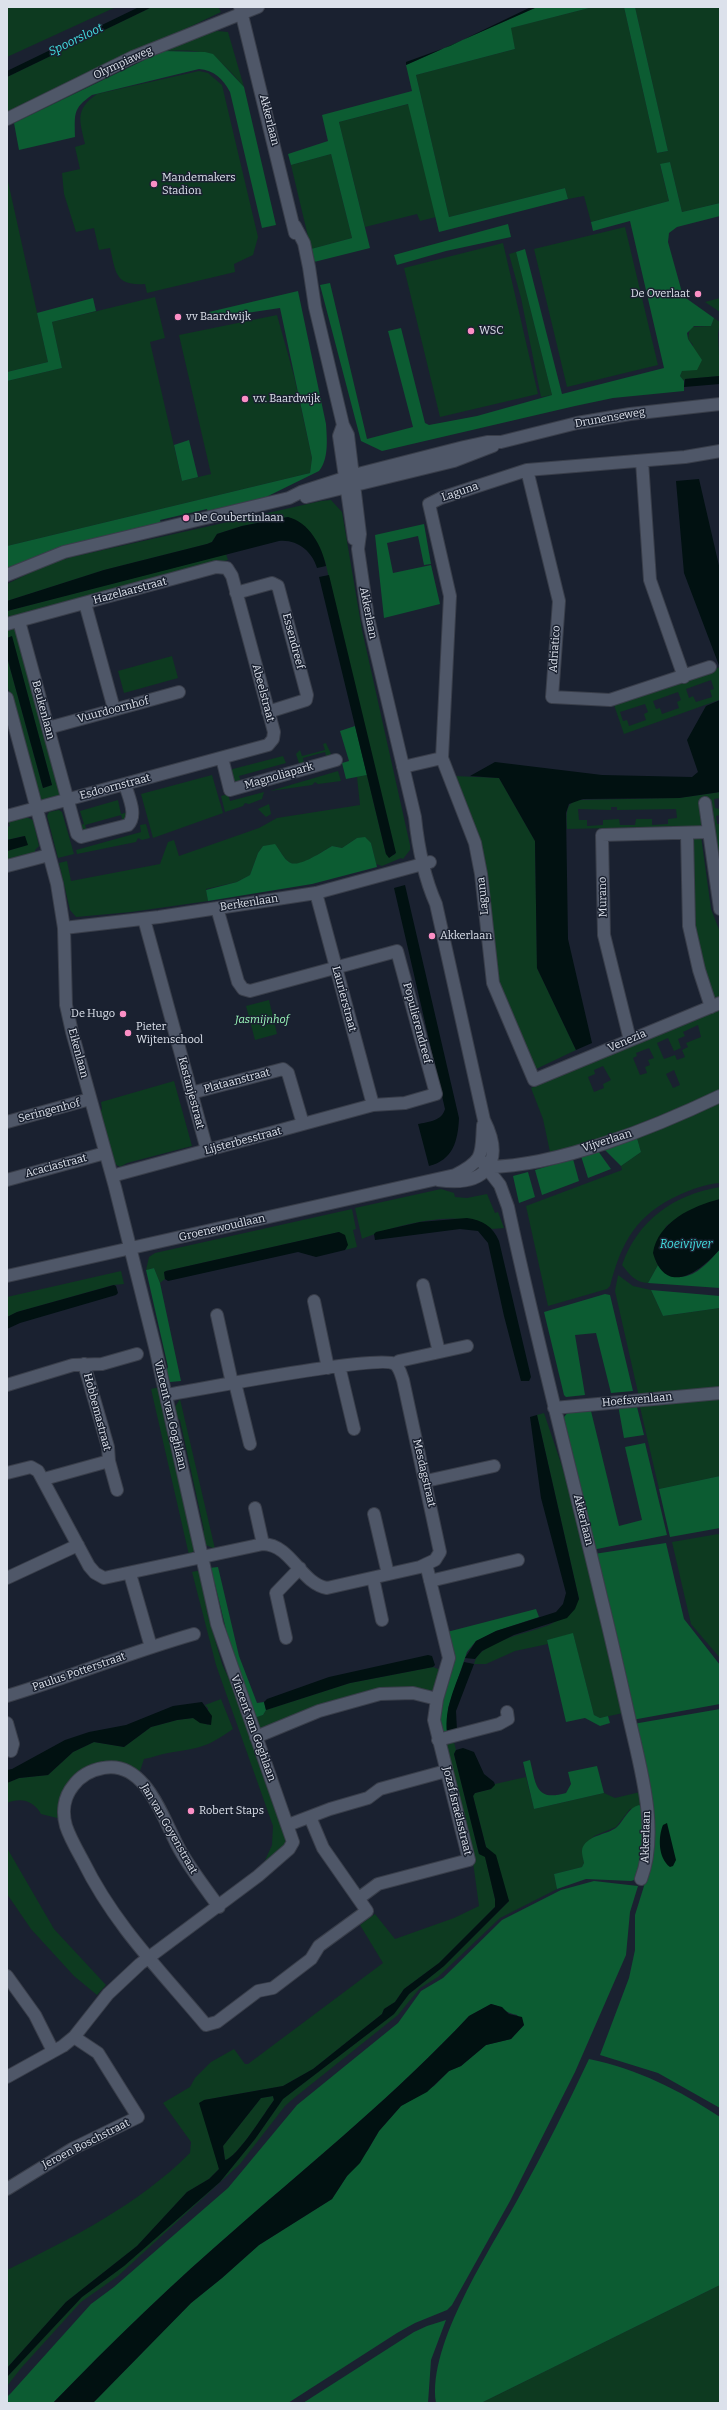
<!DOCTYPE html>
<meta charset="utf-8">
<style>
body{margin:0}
#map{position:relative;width:727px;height:2410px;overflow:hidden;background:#1a2130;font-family:Bitter,serif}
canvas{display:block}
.frame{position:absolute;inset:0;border:8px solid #dce1eb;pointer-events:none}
</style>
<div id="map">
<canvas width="727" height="2410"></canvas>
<div class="frame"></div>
</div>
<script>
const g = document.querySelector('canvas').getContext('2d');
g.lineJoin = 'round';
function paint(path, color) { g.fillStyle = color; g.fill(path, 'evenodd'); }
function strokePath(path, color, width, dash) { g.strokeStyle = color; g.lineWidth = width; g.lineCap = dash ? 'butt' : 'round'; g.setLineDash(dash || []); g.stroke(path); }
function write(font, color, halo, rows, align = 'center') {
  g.font = font + ' Bitter,serif'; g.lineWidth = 3; g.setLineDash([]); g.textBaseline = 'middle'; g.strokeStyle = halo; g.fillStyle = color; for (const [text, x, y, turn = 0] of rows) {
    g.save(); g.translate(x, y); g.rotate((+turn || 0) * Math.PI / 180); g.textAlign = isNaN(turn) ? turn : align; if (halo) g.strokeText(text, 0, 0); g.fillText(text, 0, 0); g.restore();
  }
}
const green = new Path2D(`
 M7,7H116L7,57Z
 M152,7H218L221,12L7,114V77Z
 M593,7H624L657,153L668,151L635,7H720V203L682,212L670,162L660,165L669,201L591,222L584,196L568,199L565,188L449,217L416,75L515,49L510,28Z
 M217,31L228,32L244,87C214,52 209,49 163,51L189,38Z
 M199,71L208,73L222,85L258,237L253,255L234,264L235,272L147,293L145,284C115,286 116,273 110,248L99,250L94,228L76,232L64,194L62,173L80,169L75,147L85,144C80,121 74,110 97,94Z
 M409,104L436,217L420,221L417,214L365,227L339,122Z
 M331,154L352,238L311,249L291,165Z
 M7,177L48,362L7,372Z
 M625,227L658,365L567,387L534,249Z
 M503,243L538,394L440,417L404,268Z
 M516,252L552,395L541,397L521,298L509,254Z
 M155,297L165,338L150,342L182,481L211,474L179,335L277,315L294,376L312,458L310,473L7,546V381L62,368L52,322Z
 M720,298V312L705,302Z
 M714,318L720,322L718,334L720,376L685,379L684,381L680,376L693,345L688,339L690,327L711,326Z
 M331,500L342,512L362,630L410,845V850L403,859L401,858L382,866L376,864L371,843L357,838L342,848L332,846C322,851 299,870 289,862C284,859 279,849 275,845L263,846L258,853L250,875L237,882L206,889L208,901L131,912L76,917L70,910L59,863L67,861L71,881L160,864L168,842L174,840L179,856L259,828L277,818L360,805L357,777L367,775L386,854L395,855L325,561L288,517L242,526L217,534L212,542L207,544L104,570L7,601V584L46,565L72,557L321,501Z
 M226,554L228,560L7,620V611Z
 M13,628L17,631L60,793L59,796L42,800L37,795L7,684V657L43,788L52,785L12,637L7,638V629Z
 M172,656L178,678L124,693L118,671Z
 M720,667L719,700L624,734L614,705ZM711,680L714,689L710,690L712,697L696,702L693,696L689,698L686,689ZM678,692L681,700L677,702L679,708L662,714L660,708L656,709L653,701ZM645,704L648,712L644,714L646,720L629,726L627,720L623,721L620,712Z
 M326,743L331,754L327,759L325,752L303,758L304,765L299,763L296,754L300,750L302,756L325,750L323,744Z
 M283,756L286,763L239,776L241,782L234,781L229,770Z
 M338,771L341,781L318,784L315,782L312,785L270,791Z
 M212,775L223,813L153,838L141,794Z
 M454,776L499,778L535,841L537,968L576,1050L534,1070L497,981L492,931Z
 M264,792L262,799L249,804L245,803L243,806L225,812L221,796L228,794L230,801Z
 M720,792V798L714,799L715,808L720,809V815L716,816L717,824H720V868L710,799L700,801L703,824L701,826L567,829C567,818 564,804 577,800L679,798ZM611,807H617V810L676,809L677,818L668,819V824L652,825V819H636L635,825H620L619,819L603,820V825L587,826V820H579L578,809L611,810Z
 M118,800L121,814L128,812L127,818L123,821L121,815L85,825L87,831L83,832L77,826L84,824L80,811Z
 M269,804L271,814L266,817L258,809Z
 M59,810L62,812L74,854L58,858L47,816L49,812Z
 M25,814L26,817L33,820L39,846L35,850V853L7,861V851L27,845L24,836L7,840V827L10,826L8,820Z
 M146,824L150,838L142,840L138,838L136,842L77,854L76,850L141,832L140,825Z
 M701,836L711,909L720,932V997L713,1000L693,926L690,837Z
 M269,1000L277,1034L255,1040L246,1006Z
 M720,1008V1092L590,1143L550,1152L543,1119L531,1088ZM698,1025L701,1037L686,1043L688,1047L682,1050L685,1057L677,1060L675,1055L664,1059L657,1043L668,1038L674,1051L681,1048L678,1039L685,1036L683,1032ZM649,1048L654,1058L648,1060L650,1065L645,1067L647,1073L640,1075L633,1058L637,1056L636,1053ZM603,1066L611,1080L603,1084L604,1088L594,1092L588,1077L595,1074L594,1070ZM674,1070L680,1085L673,1088L666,1074Z
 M174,1081L192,1146L127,1163L120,1167L115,1164L100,1112L102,1109L101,1102Z
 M720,1100V1183C705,1184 693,1189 679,1195C636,1215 622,1241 610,1286L607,1289L548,1306L526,1206L622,1170L621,1166L641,1152L637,1138Z
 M720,1187V1199L693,1210L666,1226L656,1262L658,1265L648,1283C636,1283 629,1274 622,1265C638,1220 673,1195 720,1187Z
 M441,1189L454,1193L455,1197L467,1198L487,1194L495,1213L498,1212L504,1228L492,1229C464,1206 392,1226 362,1239L355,1208Z
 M352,1209L356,1229L353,1230L357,1247L345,1250L347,1248L339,1232L166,1271L164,1273L165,1279L160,1283L154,1268L146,1270L149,1257L155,1253Z
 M121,1271L124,1284L113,1285L17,1312L7,1317V1297Z
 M618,1275L633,1286L651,1290L663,1316L720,1308V1389L639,1397L615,1291Z
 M160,1387L165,1424L195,1550L189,1555L151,1389Z
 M720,1398V1476L659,1489L640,1407Z
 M180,1399L215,1549L206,1545L202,1533L204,1530L180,1420L177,1418L175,1407Z
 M544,1413L575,1505L623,1713L600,1718L594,1715L573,1634L547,1640L548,1644L515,1651L486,1664H474C479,1640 532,1633 551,1624C561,1620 571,1607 579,1599L537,1415Z
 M718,1534L720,1535V1658L691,1624L672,1542Z
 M201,1570L207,1612L222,1664L236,1694L256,1748L254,1752L257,1760L261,1761L264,1770L262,1773L267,1788L271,1790L274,1797L272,1801L288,1836L286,1845L263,1865L272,1845L273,1826L216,1665L192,1572Z
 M433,1667L443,1671L435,1691L431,1690L430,1694L414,1690L259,1731L254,1718L263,1715L266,1710L350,1683Z
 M221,1699L233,1729C206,1748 199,1748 168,1753C160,1754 152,1758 144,1759L139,1774L81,1773L61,1819L41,1814C34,1801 21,1797 7,1803V1783L19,1778L48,1775L73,1752L94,1742L124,1747L151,1727L177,1720L193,1718L208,1725V1708L205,1705Z
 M454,1742L456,1750L454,1754L479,1854L485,1856L495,1899V1907L439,1963L404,1989L395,2002L384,2009L382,2014L313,2069L283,2086L204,2100L219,2169L209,2179L187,2192L137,2246L66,2302L7,2368V2270C72,2238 138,2205 190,2153L191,2142L163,2103L190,2087L195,2078L211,2062L234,2049L245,2064H248L383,1963L360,1925L375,1914L395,1939L454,1918L479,1906L473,1862L445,1746Z
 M526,1777L534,1809L604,1793L615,1798L640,1792L643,1808L630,1809L616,1827L594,1836L582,1850L584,1863L582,1867L554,1874L557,1889L500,1918L438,1977L420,1988L398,2015L294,2098L285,2106L240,2164L118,2276L81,2302L22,2367L7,2386V2377L82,2297L124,2266L220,2182L255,2139L283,2099L394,2014L409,1994L444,1966L509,1901L486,1847L473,1796L475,1793L491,1789L495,1784Z
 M7,1848L54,1929L106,1985L97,1995L74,1976L31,1929L7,1894Z
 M273,2096L274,2100C265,2112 237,2158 225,2160L223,2146L261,2098Z
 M720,2285V2403H481Z`);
const forest = new Path2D(`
 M537,7H593L511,28L515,49L416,75L449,217L565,188L568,199L439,232L408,104L339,122L370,248L314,262L311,249L352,238L331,154L291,165L288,154L328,141L322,115L412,91L406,65Z
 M624,7H635L668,151L657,153Z
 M163,51L205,52L213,54L244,87L276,225L262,228L230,92C223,79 214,70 199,69L92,95C72,109 75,114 75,137L19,150L14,123Z
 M670,162L682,212L720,203V216L677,227L669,233L668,242L683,296L714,318L711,326H694L687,333L688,339L702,360L697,370L682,371L680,376L684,381V391L613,398L575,406L382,451L361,441L320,285L330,283L367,439L413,427L388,331L401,328L425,423L429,425L477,416L552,395L516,252L525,249L562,394L664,368L630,221L593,231L591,222L669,201L660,164Z
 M508,224L511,237L446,251L397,265L394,255Z
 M298,291L326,424C327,439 329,459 319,471L262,499L208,513L207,509L160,520L161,523C108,535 57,547 7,569V546L310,473L312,458L280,308L213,318L209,312Z
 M93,298L96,311L52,322L62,368L7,381V372L48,362L37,313Z
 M189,440L198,477L182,481L174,445Z
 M424,524L431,564L424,565L418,536L387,543L393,573L431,565L440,604L384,618L375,535Z
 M355,726L367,775L346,779L342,763L349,761L340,731Z
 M365,837L371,843L377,867L312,884L208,901L206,890L237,882L250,875L258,853L263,846L275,844C279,849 284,859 289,862C298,869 323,851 332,846L342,848L357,838Z
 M637,1138L641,1152L621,1166L604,1149Z
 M598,1151L611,1169L588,1178L581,1156Z
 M573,1159L579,1181L542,1195L535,1170Z
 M528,1172L535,1197L519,1203L513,1176Z
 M720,1249V1288L648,1283L658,1265C661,1270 666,1272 671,1274C690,1284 708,1263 720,1249Z
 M154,1268L160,1283L181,1381L170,1382L166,1371L168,1367L146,1270Z
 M651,1290L720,1296V1308L663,1316Z
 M605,1294L610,1295L633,1391L611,1393L596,1333L575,1335L585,1395L566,1397L564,1395L544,1312Z
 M636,1403L644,1435L624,1438L618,1405Z
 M590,1407L619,1526L642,1520L625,1447L645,1443L667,1535L592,1550L564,1417L569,1411Z
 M720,1476V1528L670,1537L659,1489Z
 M666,1543L684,1619L720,1665V1704L632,1720L594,1554Z
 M218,1567L239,1656L257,1703L264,1702L266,1710L263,1715L254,1718L230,1646L215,1584L211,1582L209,1568Z
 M536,1609L539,1617L496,1631L476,1641L467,1652L448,1708L447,1733L439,1734L447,1632Z
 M573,1633L594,1715L600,1718L608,1716L610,1723L600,1726L585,1718L566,1722L547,1640Z
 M720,1709V2108L658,2073L600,2055L629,1978L635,1950V1915L644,1886L648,1859L633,1724Z
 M530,1760C536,1784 535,1802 566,1793L571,1784L568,1772L597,1766L604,1793L534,1809L523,1762Z
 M639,1805L643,1808L646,1825L638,1879L631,1881L586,1879L557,1889L554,1874L582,1867L584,1863C583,1857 580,1850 584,1845C592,1834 607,1835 617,1827C625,1819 628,1808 639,1805Z
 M594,1881L638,1886L630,1912L626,1955L575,2072L510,2201L452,2305L447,2310L415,2323L397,2333L288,2403H93L191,2303L222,2278L259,2245L332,2199L347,2176L368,2150L379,2131L401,2106L434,2086L449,2071L461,2066L486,2045L511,2039L524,2025L517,2015C504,2013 504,2007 491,2004L469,2016C398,2092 317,2158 239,2226C174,2282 113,2341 53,2403H7V2397L11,2393L91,2304L114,2287L228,2188L297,2105L398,2023L421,1991L443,1978L502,1920L561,1890Z
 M589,2059C638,2069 679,2090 720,2117V2285L481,2403H436C427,2344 491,2249 519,2197C544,2152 567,2106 589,2059Z
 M446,2320L431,2360L428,2403H303L414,2332L427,2326Z`);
const water = new Path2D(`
 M139,7H152L7,77V71Z
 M531,7H537L406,65V62L450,46Z
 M720,376V384L684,387L685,379Z
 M699,479L720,570V668L684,573L676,481Z
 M288,517C309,522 322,546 326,566L317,568C312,551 297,539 279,541L7,611V601L104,570L207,544L212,542L217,534L242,526Z
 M329,575L396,853L389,858L386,854L319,577Z
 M12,636L52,785L43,788L7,657V638Z
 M720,700V792L679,798L583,799L569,804L566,813L568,939L592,1043L576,1050L537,968L535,841L499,778L470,776L495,762L602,775L692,777L698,772L687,740L706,706Z
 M25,836L28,845L7,851V840Z
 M405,885L459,1118C458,1141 453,1160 429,1166L418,1124C428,1122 442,1121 445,1109L394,888Z
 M720,1199V1249C701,1271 666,1298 653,1253C658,1222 692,1206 720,1199Z
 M467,1218C483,1220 493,1227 499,1241L531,1377L529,1381H521L504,1316L488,1243L478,1231L460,1229L375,1240L374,1234L376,1232L420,1222Z
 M339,1232L345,1235L348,1245L345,1250L316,1257L298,1252L168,1281L165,1279L164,1272L166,1271Z
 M114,1285L116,1286L118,1293L116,1295L20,1323L7,1329V1317L17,1312Z
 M537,1415L579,1599L575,1609L567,1618L514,1635L482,1651L475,1659L465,1658L476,1641L496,1631L556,1612L563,1604L566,1593L541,1498L530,1417Z
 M428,1655L432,1656L435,1665L433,1667L350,1683L266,1710L264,1702L267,1699L329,1677Z
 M464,1662L474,1664L456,1711L457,1731L447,1733C444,1708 456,1685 464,1662Z
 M202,1702L212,1716L211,1725L200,1723L193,1718L177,1720L151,1727L124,1747L94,1742L73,1752L48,1775L19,1778L7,1783V1770L12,1769L65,1740L89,1732L126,1725L173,1706Z
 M463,1748L474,1752L484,1774L494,1782L495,1785L491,1789L475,1793L473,1796L486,1847L496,1855L509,1901L444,1966L409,1994L394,2014L283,2099L255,2139L220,2182L124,2266L82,2297L7,2377V2368L66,2302L137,2246L187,2192L209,2179L219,2169L199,2103L204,2100L283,2086L313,2069L382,2014L384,2009L395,2002L404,1989L439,1963L495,1907V1899L485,1857L479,1854L454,1754L456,1750ZM273,2096L274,2100C265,2112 237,2158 225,2160L223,2146L261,2098Z
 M667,1823L676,1860L673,1866L670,1867C658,1858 658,1837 663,1825Z
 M491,2004L502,2007L509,2014L522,2017L524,2025L511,2039L486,2045L461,2066L449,2071L427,2092L401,2106L379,2131L360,2163L347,2176L332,2199L259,2245L222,2278L191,2303L93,2403H53C113,2341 174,2282 239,2226C317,2158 398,2092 469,2016Z`);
const minor = new Path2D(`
 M240,7L295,233
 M7,119L133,57L258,7
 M295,226L304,243L309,267L315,307L343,425L348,435L360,534L358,549L368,618L415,817C418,846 424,877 436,904L484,1120C506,1164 484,1187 438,1180
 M343,425L339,436L354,539
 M720,451L685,457L527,470L441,498L429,504L450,596L442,758L475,843L481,874L493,983L534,1080L720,1003
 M642,461L650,580L684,677
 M527,470L559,601L552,697L610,700L710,667
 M306,497L454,461L493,446
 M7,575L64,552L289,498L301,492L354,475L464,447L487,442H501L577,423L630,414L720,404
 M236,593L272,583L278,586L307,695L306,700L268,712
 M85,603L114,709
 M19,621L77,834L81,837L128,825C138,815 128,796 125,784
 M7,624L216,567L227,568L232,576L274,732L273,739L268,745L7,816
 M7,698L57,884L64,928L66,1005L72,1032L115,1187L155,1347L217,1624L293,1842L289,1849L258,1876L140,1964L108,1994L74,2037L63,2046L7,2077
 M48,728L179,692
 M222,758L230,790L336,760
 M403,767L442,758
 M705,803L720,909
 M687,834L689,926L699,970L711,1007
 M7,866L49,855
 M316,893L373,1105
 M144,919L207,1150
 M64,928L159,917L316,893L430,862
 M630,1040L604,935L602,835L709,832
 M191,1093L283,1069L288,1073L303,1124
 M7,1122L90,1099
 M479,1158L500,1185L508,1207C536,1339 571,1470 602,1601C612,1641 621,1682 630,1722C641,1770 659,1832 641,1879
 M488,1167C559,1166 655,1127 720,1096
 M112,1176L373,1105L405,1103L436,1094L397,951L250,991L243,989L238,982L217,908
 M7,1180L105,1153
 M7,1276L455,1175C485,1160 481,1154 483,1125
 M423,1285L439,1352
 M314,1301L328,1368
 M217,1315L232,1383
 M84,1364L108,1447L109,1461L117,1490
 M395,1364L399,1361L467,1346
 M339,1366L354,1429
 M235,1383L250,1444
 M7,1385L73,1365L102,1364L137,1354
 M554,1408L720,1393
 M7,1473L31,1467L38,1471L89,1566L95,1573L104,1578L263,1544C292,1545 300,1583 327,1588L420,1567L435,1560L440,1552L403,1380C401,1375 400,1368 395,1364C379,1354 197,1390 166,1395
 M44,1479L109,1461
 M426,1481L494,1466
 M255,1508L263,1544
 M374,1514L388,1574
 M130,1574L151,1647
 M7,1578L78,1545
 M373,1578L382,1620
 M430,1581L518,1560
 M286,1638L276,1593L300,1568
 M7,1696C70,1677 131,1652 194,1634
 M7,1723L13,1744L11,1751
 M256,1737L319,1711L380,1694L413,1693L437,1699
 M438,1740L499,1724L508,1719L507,1712
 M288,1825L330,1809L368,1798L380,1789L446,1771
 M359,1898L378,1884L469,1860L434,1720L437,1699L449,1658L426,1564
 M219,1907C206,1889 192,1871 181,1852C164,1823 147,1759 103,1768C91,1770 81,1775 73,1786C64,1797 62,1812 66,1826C70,1838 77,1850 83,1861C115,1926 161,1971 206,2025L217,2022L258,1991L273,1988L311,1959L319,1946L367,1911L323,1848L310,1817
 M7,1976L35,2015L53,2051
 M7,2189L72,2149L138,2117L98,2053L74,2037`);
const markers = [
 [154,184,4,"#fb8fc5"],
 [698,294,4,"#fb8fc5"],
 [178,317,4,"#fb8fc5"],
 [471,331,4,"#fb8fc5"],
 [245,399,4,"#fb8fc5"],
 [186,518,4,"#fb8fc5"],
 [432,936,4,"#fb8fc5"],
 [123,1014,4,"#fb8fc5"],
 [128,1033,4,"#fb8fc5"],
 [191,1811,4,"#fb8fc5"]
];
const streetNames = [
 ["Olympiaweg",123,63,-25],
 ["Akkerlaan",269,120,76],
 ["Drunenseweg",610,418,-10],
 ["Laguna",460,492,-19],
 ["Hazelaarstraat",130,591,-15],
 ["Akkerlaan",368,613,79],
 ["Essendreef",293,641,75],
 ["Adriatico",555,649,-86],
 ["Abeelstraat",263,693,75],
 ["Beukenlaan",43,710,75],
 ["Vuurdoornhof",113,710,-15],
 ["Magnoliapark",279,776,-16],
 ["Esdoornstraat",115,787,-15],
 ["Laguna",483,896,-96],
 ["Murano",603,897,-91],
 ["Berkenlaan",249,903,-9],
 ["Laurierstraat",344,999,75],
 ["Populierendreef",417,1023,75],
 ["Venezia",627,1041,-23],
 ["Eikenlaan",78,1053,75],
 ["Plataanstraat",237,1081,-15],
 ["Kastanjestraat",191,1093,75],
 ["Seringenhof",49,1111,-15],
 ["Lijsterbesstraat",243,1141,-15],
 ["Vijverlaan",607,1141,-18],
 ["Acaciastraat",56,1166,-15],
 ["Groenewoudlaan",222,1228,-13],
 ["Hoefsvenlaan",637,1400,-5],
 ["Hobbemastraat",97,1412,75],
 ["Vincent van Goghlaan",170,1415,77],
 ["Mesdagstraat",424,1473,77],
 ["Akkerlaan",583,1520,76],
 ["Paulus Potterstraat",79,1672,-19],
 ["Vincent van Goghlaan",253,1728,70],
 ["Jozef Israëlsstraat",457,1811,76],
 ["Jan van Goyenstraat",169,1829,60],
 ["Akkerlaan",646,1837,-88],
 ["Jeroen Boschstraat",86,2144,-27]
];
const poiNames = [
 ["Mandemakers",162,178],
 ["Stadion",162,191],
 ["De Overlaat",690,294,"right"],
 ["vv Baardwijk",186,317],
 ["WSC",479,331],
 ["v.v. Baardwijk",253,399],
 ["De Coubertinlaan",194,518],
 ["Akkerlaan",440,936],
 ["De Hugo",115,1014,"right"],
 ["Pieter",136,1027],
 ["Wijtenschool",136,1040],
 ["Robert Staps",199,1811]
];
const parkNames = [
 ["Jasmijnhof",262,1020]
];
const waterNames = [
 ["Spoorsloot",76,40,-26],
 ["Roeivijver",686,1245]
];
paint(green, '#0d3a20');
paint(forest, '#0c5c32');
paint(water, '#011111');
strokePath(minor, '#393e4a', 14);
strokePath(minor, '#4f5768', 12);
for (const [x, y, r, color] of markers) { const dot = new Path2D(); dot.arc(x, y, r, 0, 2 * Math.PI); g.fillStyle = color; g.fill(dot); strokePath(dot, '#1a2130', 1.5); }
write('11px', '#dce1eb', '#1a2130', streetNames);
write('11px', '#dce1eb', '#1a2130', poiNames, 'left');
write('italic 11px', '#9efcbd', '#1a2130', parkNames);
write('italic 12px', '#42dde0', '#1a2130', waterNames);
</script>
